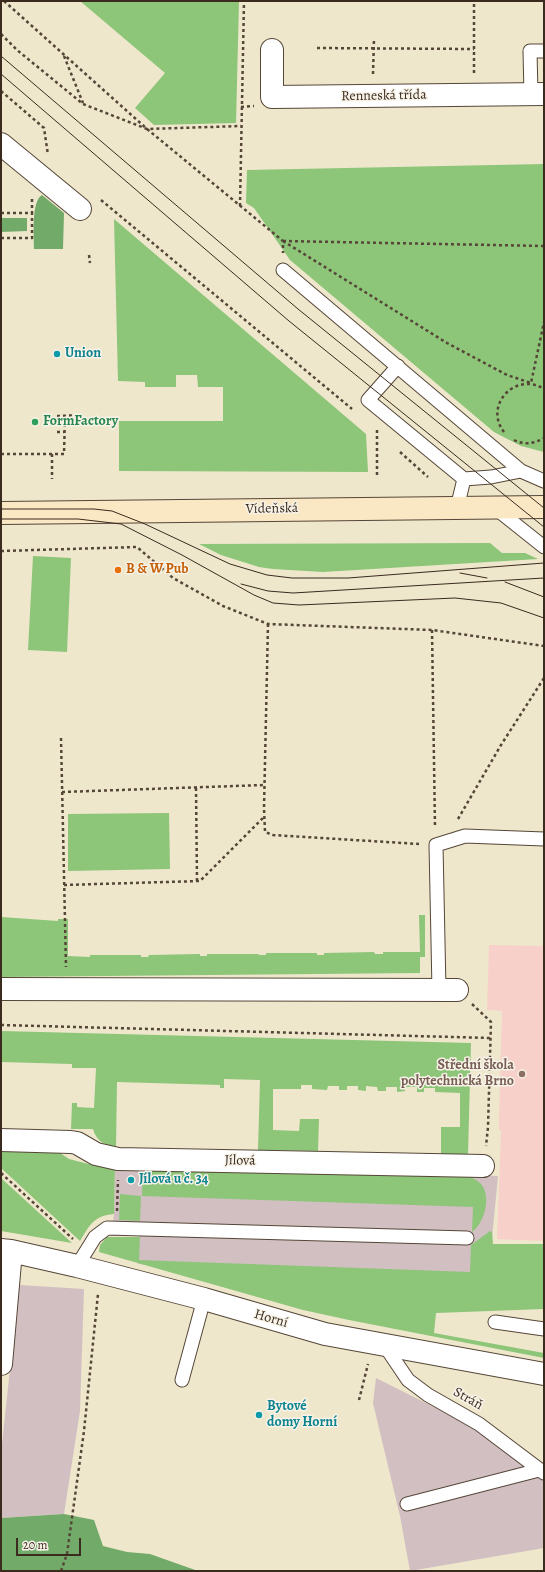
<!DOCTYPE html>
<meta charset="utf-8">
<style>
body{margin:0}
#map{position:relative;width:545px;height:1572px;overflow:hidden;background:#eee7cc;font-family:Alegreya,serif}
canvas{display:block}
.frame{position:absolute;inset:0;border:2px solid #3b2a1e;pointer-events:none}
.scale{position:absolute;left:16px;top:1538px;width:65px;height:18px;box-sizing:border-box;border:2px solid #3b2a1e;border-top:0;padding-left:5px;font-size:12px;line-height:14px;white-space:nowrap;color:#3b2a1e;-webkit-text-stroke:3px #f7f3e8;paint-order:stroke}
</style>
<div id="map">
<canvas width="545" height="1572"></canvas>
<div class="frame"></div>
<div class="scale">20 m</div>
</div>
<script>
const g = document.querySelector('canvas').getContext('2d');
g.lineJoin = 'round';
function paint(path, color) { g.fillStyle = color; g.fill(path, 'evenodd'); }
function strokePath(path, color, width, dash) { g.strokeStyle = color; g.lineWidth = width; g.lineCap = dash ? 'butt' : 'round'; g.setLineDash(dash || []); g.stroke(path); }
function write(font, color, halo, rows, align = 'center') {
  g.font = font + ' Alegreya,serif'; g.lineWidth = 3; g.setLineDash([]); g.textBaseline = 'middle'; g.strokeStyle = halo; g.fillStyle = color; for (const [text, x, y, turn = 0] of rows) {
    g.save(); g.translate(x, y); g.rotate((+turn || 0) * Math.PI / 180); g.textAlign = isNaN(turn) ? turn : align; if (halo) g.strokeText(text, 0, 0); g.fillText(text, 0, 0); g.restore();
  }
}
const built = new Path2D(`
 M489,945L544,946V1241L497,1239L501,1130H499V1119L502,1011L487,1010Z`);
const industrial = new Path2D(`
 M115,1163L498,1176L487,1290L138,1264L139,1236H111L114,1214Z
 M19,1285L84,1289L80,1411L64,1514L1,1518V1453Z
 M376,1378L448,1414L506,1447L544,1479V1548L410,1571L400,1516L373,1403Z`);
const green = new Path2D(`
 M80,1H239L236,123L154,125L135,108L165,73Z
 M544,164V452L521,446L494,432L290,260L254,208L246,203L247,170Z
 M114,219L366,434L368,472L119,471V421H223V387H198L197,375H176V387H145V382L118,381Z
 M490,543L502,553H525L538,559L323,572L273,569L259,567L221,555L199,544Z
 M33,556L71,558L67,652L28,650Z
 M169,813L170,869L68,871V814Z
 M419,915H425V957H420V973L1,977V917L58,921V919H68V956L90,957V955H141V957H148L149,955L200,954V956H207V954H258L259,955H266V953H317V955H324V953L374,952L375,954H383V952H420Z
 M1,1031L471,1043L468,1154H441V1127H460V1093L435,1092V1088H424V1092H417V1087H405V1091L397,1092V1087H386V1091H378L377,1087L366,1086V1091L358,1090V1086H347V1090H339V1086H328L327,1090L312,1089V1085H301V1089H273V1130L299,1131L300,1119H319L318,1151L258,1150L260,1080L224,1079V1088H220V1085L117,1082L116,1146C104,1146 96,1140 93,1129H71L72,1103H77V1107L94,1108L96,1068H72V1064L1,1062Z
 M1,1147L57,1151L69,1159L96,1166L115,1163L114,1214C93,1216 90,1225 80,1241L1,1168Z
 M143,1167L471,1177C476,1180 482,1183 484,1189C490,1203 483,1224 472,1232L473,1207L142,1196Z
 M1,1178L72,1243L1,1231Z
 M120,1194L141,1196L140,1221L119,1220Z
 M490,1231L492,1232L493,1244H544V1309L436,1313L434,1333L544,1353V1358L349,1320L303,1310L99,1252L100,1245L107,1237H140L139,1260L470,1272L471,1245Z`);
const forest = new Path2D(`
 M42,195L64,213L63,249H34C34,237 31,201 42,195Z
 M1,218H27V231L1,232Z
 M64,1514L94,1520L103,1546L127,1552L150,1554L198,1571H1V1518Z`);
const path = new Path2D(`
 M4,1L147,129L283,241V253
 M1,34L17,50L83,104L147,129L241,126
 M317,48L474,49
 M64,56L83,103
 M474,73V1
 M373,74L374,39
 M1,91L44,128L48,155
 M241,107L254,106
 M101,200L352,409
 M240,206L244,1
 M1,213H32V199
 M1,238H32V213
 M283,241L447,343L507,375L531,383L544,322
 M283,241L544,246
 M89,255L90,263
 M57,416L81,415
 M377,430V477
 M57,432H64
 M504,432C483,405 516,371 544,389
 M514,440C524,445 534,444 544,438
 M400,452L428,477
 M1,454H64L65,416
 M52,454V479
 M1,551L137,547L173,578L223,606L268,624L432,630L544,646
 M268,624L264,808L265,832L273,835L419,844
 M432,630L435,827
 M61,738L66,967
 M196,788L197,881
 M62,792L264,785
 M458,819L501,745L544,678
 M64,885L200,881L264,817
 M472,1004L491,1022L488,1127L486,1146
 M1,1025L491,1038
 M1,1173L73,1239
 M117,1211L118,1180
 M359,1400L368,1364
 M61,1571L67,1554L84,1431L98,1294`);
const lane = new Path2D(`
 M531,94L530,51H544
 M283,270L521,471L544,481
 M398,366L368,400L464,479L491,477L521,471
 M457,508L464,479
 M495,508L544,547
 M439,990L436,845L465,836L544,839
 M77,1266L95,1237L107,1228L467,1238
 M495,1322L544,1329
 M385,1346L408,1380L428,1395L479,1424L544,1473
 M182,1380L204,1299
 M407,1504L539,1470`);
const street = new Path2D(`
 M272,50V97L544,94
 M1,144L80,209
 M1,989L457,990
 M1,1140L71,1142L77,1143L96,1154L118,1159L483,1166
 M1,1250L11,1251L77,1266L204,1299L325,1334L544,1374
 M1,1364L11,1251`);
const secondary = new Path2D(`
 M1,513L544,507`);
const tram = new Path2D(`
 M1,56L298,309L544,508
 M1,74L289,321L544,527
 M1,509H94L112,511L145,524L230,564L267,575L292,578H348L544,563
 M1,519H78L121,524L182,555L254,595L273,603L299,605L455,598L501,603L544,618
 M460,573L487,578
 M505,582L544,597
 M241,584L268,591L293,593L544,578`);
const markers = [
 [57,354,4,"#0f9aa8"],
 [35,422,4,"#2e9e5b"],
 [118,570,4,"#e8710a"],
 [522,1074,4,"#8d6e63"],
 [131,1180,4,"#0f9aa8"],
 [259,1415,4,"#0f9aa8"]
];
const streetNames = [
 ["Renneská třída",384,96,-1],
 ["Vídeňská",272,509,-1],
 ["Jílová",240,1161,1],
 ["Horní",271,1319,16],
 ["Stráň",468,1399,29]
];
const cultureNames = [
 ["Union",65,354],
 ["Jílová u č. 34",139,1180],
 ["Bytové",267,1407],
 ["domy Horní",267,1423]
];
const leisureNames = [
 ["FormFactory",43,422]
];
const foodNames = [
 ["B & W Pub",126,570]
];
const educationNames = [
 ["Střední škola",514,1066],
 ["polytechnická Brno",514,1082]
];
paint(built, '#f7d1c9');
paint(industrial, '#d2bfc1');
paint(green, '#8dc579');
paint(forest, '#72aa69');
strokePath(lane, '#564638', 15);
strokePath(street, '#564638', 24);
strokePath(secondary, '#564638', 24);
strokePath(path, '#564638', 2.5, [3, 3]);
strokePath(lane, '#fff', 13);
strokePath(street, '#fff', 22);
strokePath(secondary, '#fae7c3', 22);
strokePath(tram, '#3b2a1e', 1);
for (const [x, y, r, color] of markers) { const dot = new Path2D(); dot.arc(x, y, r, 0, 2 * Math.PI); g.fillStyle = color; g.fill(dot); strokePath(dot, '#f7f3e8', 1.5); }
write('14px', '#3b2a1e', '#f7f3e8', streetNames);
write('bold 14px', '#0d838f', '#f7f3e8', cultureNames, 'left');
write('bold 14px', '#27864d', '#f7f3e8', leisureNames, 'left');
write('bold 14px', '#c56008', '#f7f3e8', foodNames, 'left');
write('bold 14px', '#785e54', '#f7f3e8', educationNames, 'right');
</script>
